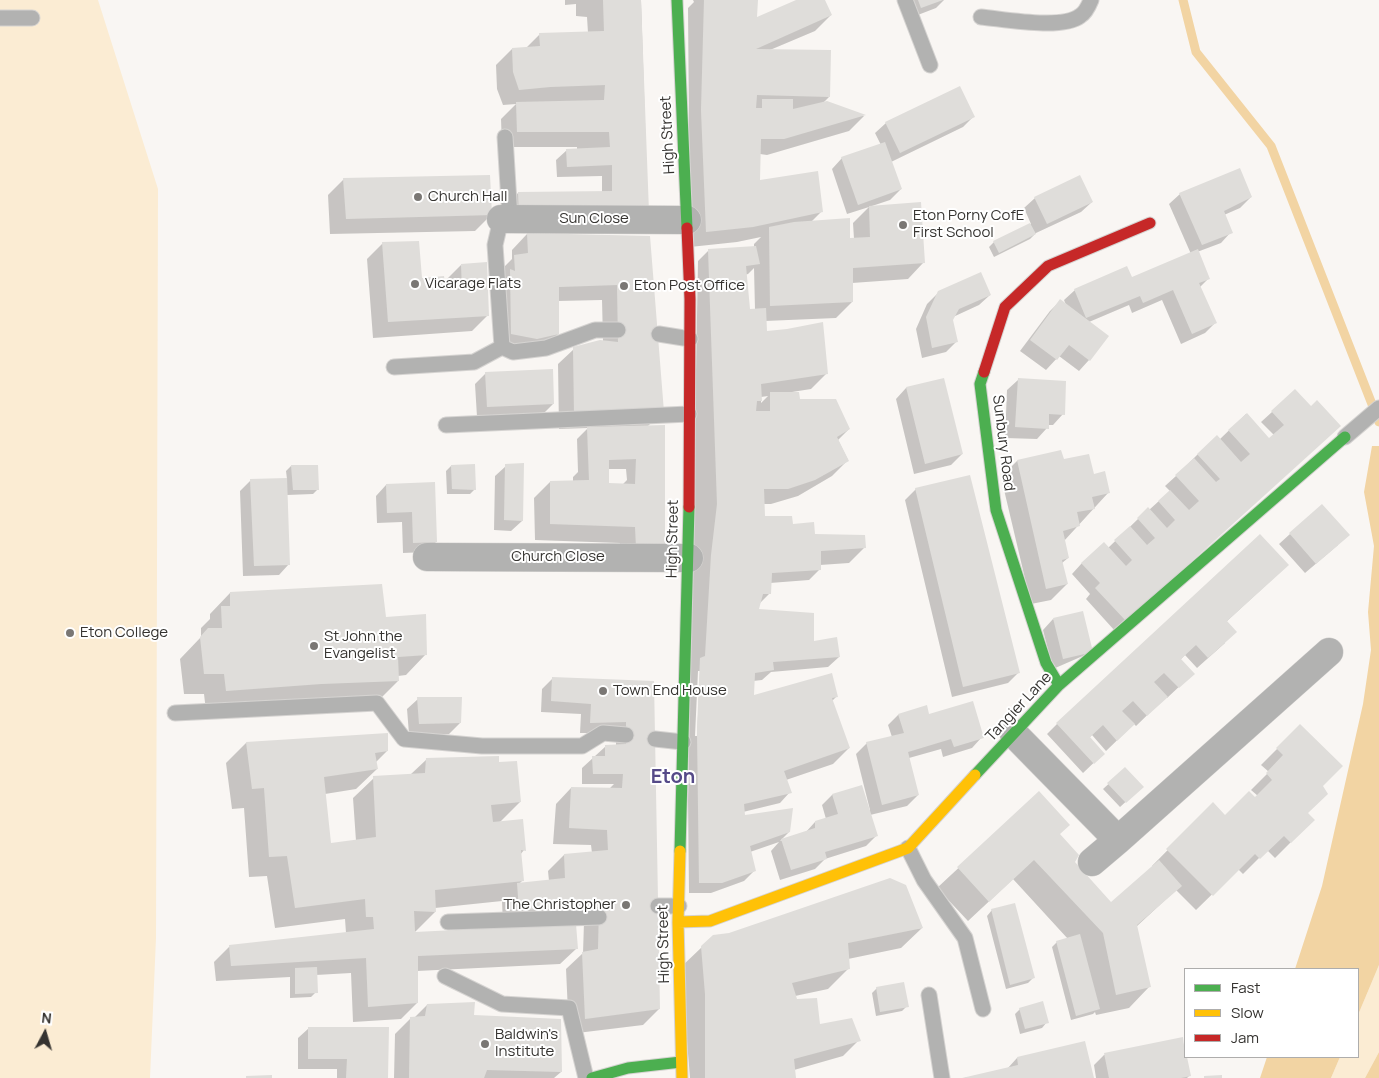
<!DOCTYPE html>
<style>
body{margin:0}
#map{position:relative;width:1379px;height:1078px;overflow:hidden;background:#f9f6f3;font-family:Manrope,sans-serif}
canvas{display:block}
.legend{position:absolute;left:1184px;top:968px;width:175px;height:90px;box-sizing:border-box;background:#fff;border:1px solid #aeadac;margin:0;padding:6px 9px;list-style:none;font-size:15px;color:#353330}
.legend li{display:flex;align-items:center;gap:10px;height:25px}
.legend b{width:25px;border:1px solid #aeadac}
.north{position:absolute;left:20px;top:1008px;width:50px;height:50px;-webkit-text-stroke:4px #fff;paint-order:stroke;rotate:6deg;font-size:14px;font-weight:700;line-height:20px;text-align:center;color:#353330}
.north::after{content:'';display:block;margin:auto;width:18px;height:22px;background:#353330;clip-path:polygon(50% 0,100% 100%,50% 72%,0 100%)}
</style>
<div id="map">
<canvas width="1379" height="1078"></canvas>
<ul class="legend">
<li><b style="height:6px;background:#4caf50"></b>Fast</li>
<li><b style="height:6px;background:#ffc107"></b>Slow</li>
<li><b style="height:6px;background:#c62828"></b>Jam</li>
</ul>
<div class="north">N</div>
</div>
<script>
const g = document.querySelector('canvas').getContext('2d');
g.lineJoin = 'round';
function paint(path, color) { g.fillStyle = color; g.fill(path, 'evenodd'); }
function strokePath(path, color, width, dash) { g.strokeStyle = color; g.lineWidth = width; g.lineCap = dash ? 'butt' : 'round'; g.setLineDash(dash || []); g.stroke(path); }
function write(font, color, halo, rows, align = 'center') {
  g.font = font + ' Manrope,sans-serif'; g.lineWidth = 4; g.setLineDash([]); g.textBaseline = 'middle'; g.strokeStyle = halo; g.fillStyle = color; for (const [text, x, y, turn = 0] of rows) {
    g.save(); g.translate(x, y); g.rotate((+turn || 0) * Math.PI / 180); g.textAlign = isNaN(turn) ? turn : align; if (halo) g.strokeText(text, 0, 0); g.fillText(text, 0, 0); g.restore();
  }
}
const green = new Path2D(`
 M0,0H98L158,189L156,938L150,1078H0Z
 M1379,965V1052L1365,1078H1331L1340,1057H1358V1015Z`);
const water = new Path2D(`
 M1372,446H1379V965L1358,1015V969H1295L1322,886L1363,704L1371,650L1368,612L1374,546L1364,492Z
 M1379,1052V1078H1365Z
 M1267,1057H1340L1331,1078H1260Z`);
const shadow = new Path2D(`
 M565,0H641L648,212L509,225L508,204L518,193H602V176L557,177L556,160L567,150L577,149V147H502L501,119L516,104L503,105L497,89L496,65L512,49L526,48L540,34L588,33L587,17L576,16V4L565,5Z
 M693,0H757L756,19L799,0H824L831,15L815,31L770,50L829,97L822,104L827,102L864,116L849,131L767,155L760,154L758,182L821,212L811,222L849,239H854L853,223L869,207L847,214L832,169L842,158L881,145L875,133L886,123L974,116L963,127L891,162L901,189L890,200L872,206L923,263L908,279L852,283V302L836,318L765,321L766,332L827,373L811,389L792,392L798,400L849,429L838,440L848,460L832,476L798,496L771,504H763L764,517L792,525L814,535L865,547L849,563L820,565V569L809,580L770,583L769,594L759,604L758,609L839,657L828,667L771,672L762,680L753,681V697L837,696L832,701L849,748L833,764L786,780L790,792L780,803L743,812L744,816L789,832L780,841L805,833L815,822L826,819L822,805L832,795L861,786L868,810H870L856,754L867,743L892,737L888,725L898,715L929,716L982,737L972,748L943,757L941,749L909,758L918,795L907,806L870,815L876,836L866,846L825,859L815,869L780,880L771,851L779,842L750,852L754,871L744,881L711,893H689L688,801L698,261L709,250L754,248V244L761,237L737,242L690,247L688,8L694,2ZM754,268L755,310L749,311L745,275L748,274ZM768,396L761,403V397ZM698,671H700L697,736H695Z
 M903,0H944L936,8L910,18Z
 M344,179L491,215L475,231L330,234L328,195Z
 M1180,194L1251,197L1240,208L1224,215L1231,232L1221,243L1197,252L1209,278L1200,287L1215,323L1205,333L1181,344L1162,300L1132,313L1129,305L1089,322V360L1079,371L1059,356L1046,370L1020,351L1050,311L1060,301L1066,305L1064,300L1075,290L1131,279L1191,254L1169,204Z
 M1035,198L1092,202L1081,212L1036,233L1030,239L994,257L989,247L994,242L1031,224L1024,208Z
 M527,234L649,238L663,411L647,427L663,549L621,563L620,543L535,540L534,498L550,482H573V477L578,472L577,439L588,428L559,429L558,364L574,349L603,341L602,300L558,301V334L542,350L496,349L499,272L512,259V250ZM608,469H626L627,480L622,485L608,484Z
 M383,243L421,280L444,282L461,265L488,315L472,331L373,338L367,259Z
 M938,293L990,295L979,305L953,317L952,320L956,342L946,352L922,358L916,329L927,304Z
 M486,373L553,404L543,414L477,417L475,384Z
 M943,379L962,454L951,465L914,474L896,399L906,388Z
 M1018,380L1063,414L1053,425H1048L1047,428L1037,439L1005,438L1007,390Z
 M1310,407L1115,631L1086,599L1090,594L1072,574L1082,563L1108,548L1138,519L1149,510L1170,491L1165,486L1176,476L1198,454L1219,440L1246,414L1269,440L1274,435L1261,422L1272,412Z
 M1060,451L1063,461L1093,476L1108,493L1064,541L1068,558L1062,563L1067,584L1051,600L1031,604L1001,477L1017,461Z
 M291,466L318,489L313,494L287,495L289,564L279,575L243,576L240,491L251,480L287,479L286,471Z
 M451,466L475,489L470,494H447L446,471Z
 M506,466L522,521L511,531L494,530L495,476Z
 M434,483L436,542L426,552L403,553L402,522L377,523L376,496L386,485Z
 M916,489L1019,672L1008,683L952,697L905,500Z
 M1290,534L1338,545L1305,573L1279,544Z
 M1277,575L1226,622L1225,643L1197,668L1185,655L1180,660L1182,684L1167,698L1166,697L1136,726L1134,724L1106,751L1092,735L1089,738L1103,754L1083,773L1047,734L1057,724Z
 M230,593L426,654L406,675L398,676V681L378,701L206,711L204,694H184L180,659L201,637V628L210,619V614Z
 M1053,619L1092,652L1053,669L1043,630Z
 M553,678L653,682L659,1009L643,1025L569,1034L566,969L583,953L584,922L503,925L502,901L435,908V912L413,934L576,949L560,964L417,971V1003L401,1019L353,1022L351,973L316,975V992L311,997L290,998V977L216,981L214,962L230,946L346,933L345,919L275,928L267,876L249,877L244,808L232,809L226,763L246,743L387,751L376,762L377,769L356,789L325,794L330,844L356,841L353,798L374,778L410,775L427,759L498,763L520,802L499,823L524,850L520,855L522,881L518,885L549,881L548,871L564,855L592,853L591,845L553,844L556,804L571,788L609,789L614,784H582V768L606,746H616V733H580L581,714L541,712L542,689Z
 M418,699L460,723L449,734H409L407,709Z
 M1300,726L1322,785L1307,813L1313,820L1275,858L1267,850L1243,874L1238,869L1196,910L1176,890L1136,927L1149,987L1129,1008L1096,1015L1095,1012L1093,1014L1071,1020L1052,947L1057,942L1068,939L1013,879L968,921L937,888L1039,793L1073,862L1110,904L1153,867L1152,866L1213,804L1225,817L1255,799L1258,796L1251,790L1269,772L1261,765Z
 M1125,769L1142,787L1120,807L1103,789Z
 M992,910L1033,978L1028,983L1006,989L987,916Z
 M922,928L901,948L848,959L849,968L828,989L795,996L796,1000L819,1026L859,1040L843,1056L794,1070V1078H690L681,967L702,947Z
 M877,988L907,1006L902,1011L876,1016L872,993Z
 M427,1005L473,1016L561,1072L554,1078H394L395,1034L411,1018L415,1017Z
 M1020,1009L1047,1022L1042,1028L1020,1034L1015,1014Z
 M309,1028L387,1078H337V1069H298V1038Z
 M1182,1038L1190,1075L1187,1078H1096L1094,1065L1104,1055Z
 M1017,1058L1092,1078H964L1007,1069Z`);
const stream = new Path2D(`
 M1183,0L1196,52L1271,146L1379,422`);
const building = new Path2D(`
 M603,0H641L649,212L519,215L518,192L612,191V165L567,167L566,149L610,147L609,132H517L516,102L604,100L605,85L550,87L519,90L513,72L512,48L540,46L539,33L604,31Z
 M704,0H758L757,17L796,0H825L832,15L756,49L831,50L830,97L757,95L756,108H762V99H793V109L827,101L866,115L784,139H761L760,180L818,171L823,212L753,227L706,232L701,110Z
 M918,0H943L921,8Z
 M960,86L975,117L900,153L885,122Z
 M885,142L902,189L858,205L841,157Z
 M1240,168L1252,197L1224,211L1233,233L1202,245L1179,193Z
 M490,175L492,215L346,219L343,178Z
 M1080,175L1093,202L1047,224L1034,197Z
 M921,202L925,263L853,268V302L770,306L769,227L794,222L850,218V238L870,237L869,206Z
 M1030,223L1036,234L999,253L993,241Z
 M527,233L650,236L664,412L574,413L573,347L600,340L618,342L617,285L559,287V334L537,339L511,334L510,269L515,271L514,255L528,253Z
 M419,241L422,278L444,276L446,290H462L461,264L487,262L489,316L388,322L382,242Z
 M756,246L760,264L746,266L750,309L766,308L767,331L787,329L823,322L828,374L761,384L762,401H757L756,411H770V392H799L800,399H836L850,429L837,437L849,461L815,480L788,489H764L765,516H792L793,524L814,522L815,534L865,535L866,548L821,551V570L772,573L771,594H763L759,609L814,613V641L837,637L840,657L773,662L774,670L755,673L754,695L832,673L838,697L832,698L850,748L784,771L792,793L744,804L745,815L793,808L790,832L750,846L756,871L722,883H699L697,729L700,658L705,656L711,555L717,504L708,249Z
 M1198,249L1210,279L1199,283L1217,323L1192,334L1173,290L1143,303L1140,296L1086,318L1074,289L1127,266L1132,277Z
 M981,272L991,295L959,309L953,320L958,342L932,348L926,317L938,291Z
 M1060,299L1109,336L1090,361L1069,345L1057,360L1030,340Z
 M553,369L554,404L487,407L485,372Z
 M944,378L963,454L925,464L906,387Z
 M1018,378L1066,381L1065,415L1049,414V429L1015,427Z
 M1295,389L1311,406L1317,400L1341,426L1126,621L1095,588L1100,583L1081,563L1104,542L1126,566L1132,560L1114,540L1130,526L1147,545L1155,538L1137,518L1148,507L1167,528L1175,520L1158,501L1170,490L1189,510L1199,501L1175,475L1194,458L1216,482L1220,479L1197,454L1217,435L1241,462L1250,454L1228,430L1247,413L1269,438L1284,425L1271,411Z
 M665,425V549L636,547L635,527L550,524V481L589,480L587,427ZM636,459L635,484L609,483V460Z
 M1061,450L1064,459L1089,454L1094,474L1105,471L1110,493L1092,497L1095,509L1077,512L1080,526L1063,531L1069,558L1062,560L1068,584L1046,589L1017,460Z
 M524,463L523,521L504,520L505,464Z
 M475,464L476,490L452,489L451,465Z
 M291,465H318L319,490H293Z
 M970,475L1020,673L963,687L915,488Z
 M287,478L290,565L254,566L250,479Z
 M435,482L437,542L413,543L412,512L387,513L386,484Z
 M1322,504L1350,535L1316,564L1289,533Z
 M1260,534L1289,565L1227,621L1237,632L1208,658L1196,645L1181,659L1195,674L1179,688L1164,673L1154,682L1168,697L1147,716L1133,701L1122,711L1135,724L1117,741L1103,725L1090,737L1105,754L1094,764L1056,723Z
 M382,584L386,617L426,614L427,655L398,657L399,681L321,684L226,691L224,674H204L200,637L208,628H222L221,606H230V592Z
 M1083,611L1093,652L1063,659L1053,618Z
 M552,677L654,681L660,1009L585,1019L582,952L598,949L599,907L519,910L517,883L565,878L564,854L608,850L607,830L569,828L571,787L622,788L623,774H593L592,756H605V745L626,744V722L590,723L591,704L551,701Z
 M417,697H462L461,723L419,724Z
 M973,701L984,738L954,747L951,739L908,752L919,795L882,805L866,742L904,733L898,714L927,705L929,714Z
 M1300,724L1343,766L1323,786L1328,794L1308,813L1315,820L1291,843L1284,836L1260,859L1255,854L1213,896L1166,849L1213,802L1225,815L1249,791L1255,797L1272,780L1266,773L1283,755L1276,748Z
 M388,733V751L375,753L378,769L324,777L331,843L376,837L373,776L425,773L426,758L499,756V762L517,761L521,802L491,805L493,822L523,819L526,851L521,850L524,881L435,890L436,912L414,911L415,932L576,924L578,949L418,956V1003L368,1007L366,958L231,966L229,945L374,929L373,917H366L365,899L295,908L287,856L269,857L264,788L252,789L246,742Z
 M1125,767L1144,787L1126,803L1107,783Z
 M862,785L878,836L825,852L827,859L791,870L781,839L815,828V821L838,814L832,794Z
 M1039,791L1070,825L1060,834L1079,855L1075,862L1111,902L1159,860L1182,886L1137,925L1151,987L1116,995L1103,933L1034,860L989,902L957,867Z
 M890,878L906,885L923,928L848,943L850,969L792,983L797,999L817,998L820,1024L852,1018L861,1041L794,1059L796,1078H705V994L701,946L713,935L729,933Z
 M1015,903L1035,978L1010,985L991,909Z
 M1080,934L1100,1009L1076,1016L1056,941Z
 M317,967L318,993L295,994V968Z
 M904,982L909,1007L880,1012L876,987Z
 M1043,1001L1049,1023L1025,1029L1019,1008Z
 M475,1002L474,1015L561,1019L562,1072L487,1070L484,1078H409L410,1017L425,1016L427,1004Z
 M308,1027H389L388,1078H346L347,1059H308Z
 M1183,1037L1185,1057H1187L1191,1076L1181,1078H1109L1104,1053Z
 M1085,1041L1094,1078H962L1018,1065L1017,1057Z
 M272,1075V1078H246V1076Z
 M1222,1075V1078H1204V1076Z`);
const lane = new Path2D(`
 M905,0L930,65
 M981,17C1004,19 1062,30 1080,16C1085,13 1089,5 1091,0
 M0,18H32
 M505,137L510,219
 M501,219L495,245L502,347L513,352L546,348L595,330H618
 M659,334L690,339
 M394,367L474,362L502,347
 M446,425L689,414
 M1345,437L1379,408
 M175,713L377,703L404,739L482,746H582L603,733L626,735
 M655,739L683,742
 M908,848L924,880L965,938L983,1009
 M658,906H679
 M448,922L599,917
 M445,976L502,1004L569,1008L586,1078
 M929,995L942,1078`);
const street = new Path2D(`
 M501,219L687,220
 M427,557L689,558
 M1014,734L1118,840L1329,652
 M1092,862L1118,840`);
const fast = new Path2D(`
 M677,0L687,228
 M984,372L980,384L996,510L1046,663L1059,685
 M975,775L1059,685L1345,437
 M680,851L689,507
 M592,1078L628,1068L681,1062`);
const slow = new Path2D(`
 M680,851L678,922L682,1078
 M678,922L710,921L908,848L975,775`);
const jam = new Path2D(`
 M687,228L690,299L689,507
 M984,372L1005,307L1048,266L1150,223`);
const markers = [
 [418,197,5,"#7a7774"],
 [903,225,5,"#7a7774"],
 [415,284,5,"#7a7774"],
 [624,286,5,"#7a7774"],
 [70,633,5,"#7a7774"],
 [314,646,5,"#7a7774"],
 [603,691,5,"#7a7774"],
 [626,905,5,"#7a7774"],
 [485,1044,5,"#7a7774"]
];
const streetNames = [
 ["High Street",668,135,-93],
 ["Sun Close",594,219],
 ["Sunbury Road",1003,443,83],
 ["High Street",673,539,-89],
 ["Church Close",558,557],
 ["Tangier Lane",1019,707,-47],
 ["High Street",664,944,-91]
];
const poiNames = [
 ["Church Hall",428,197],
 ["Eton Porny CofE",913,216],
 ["First School",913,233],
 ["Vicarage Flats",425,284],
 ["Eton Post Office",634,286],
 ["Eton College",80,633],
 ["St John the",324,637],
 ["Evangelist",324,654],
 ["Town End House",613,691],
 ["The Christopher",616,905,"right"],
 ["Baldwin's",495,1035],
 ["Institute",495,1052]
];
const districtNames = [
 ["Eton",673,777]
];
paint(green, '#fbecd3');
paint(water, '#f2d4a3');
paint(shadow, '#0003');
strokePath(stream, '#f2d4a3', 9);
paint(building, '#dfddda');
strokePath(lane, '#d5d3d1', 17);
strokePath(street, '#d5d3d1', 29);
strokePath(fast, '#d5d3d1', 13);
strokePath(slow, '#d5d3d1', 13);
strokePath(jam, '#d5d3d1', 13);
strokePath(lane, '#b2b2b1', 15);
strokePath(street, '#b2b2b1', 28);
strokePath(fast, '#4caf50', 11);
strokePath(slow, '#ffc107', 11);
strokePath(jam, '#c62828', 11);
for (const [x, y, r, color] of markers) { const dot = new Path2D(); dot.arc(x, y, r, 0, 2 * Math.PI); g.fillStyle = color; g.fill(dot); strokePath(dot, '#fff', 2); }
write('15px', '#353330', '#fff', streetNames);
write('15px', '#353330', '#fff', poiNames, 'left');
write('bold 20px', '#554a88', '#fff', districtNames);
</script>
